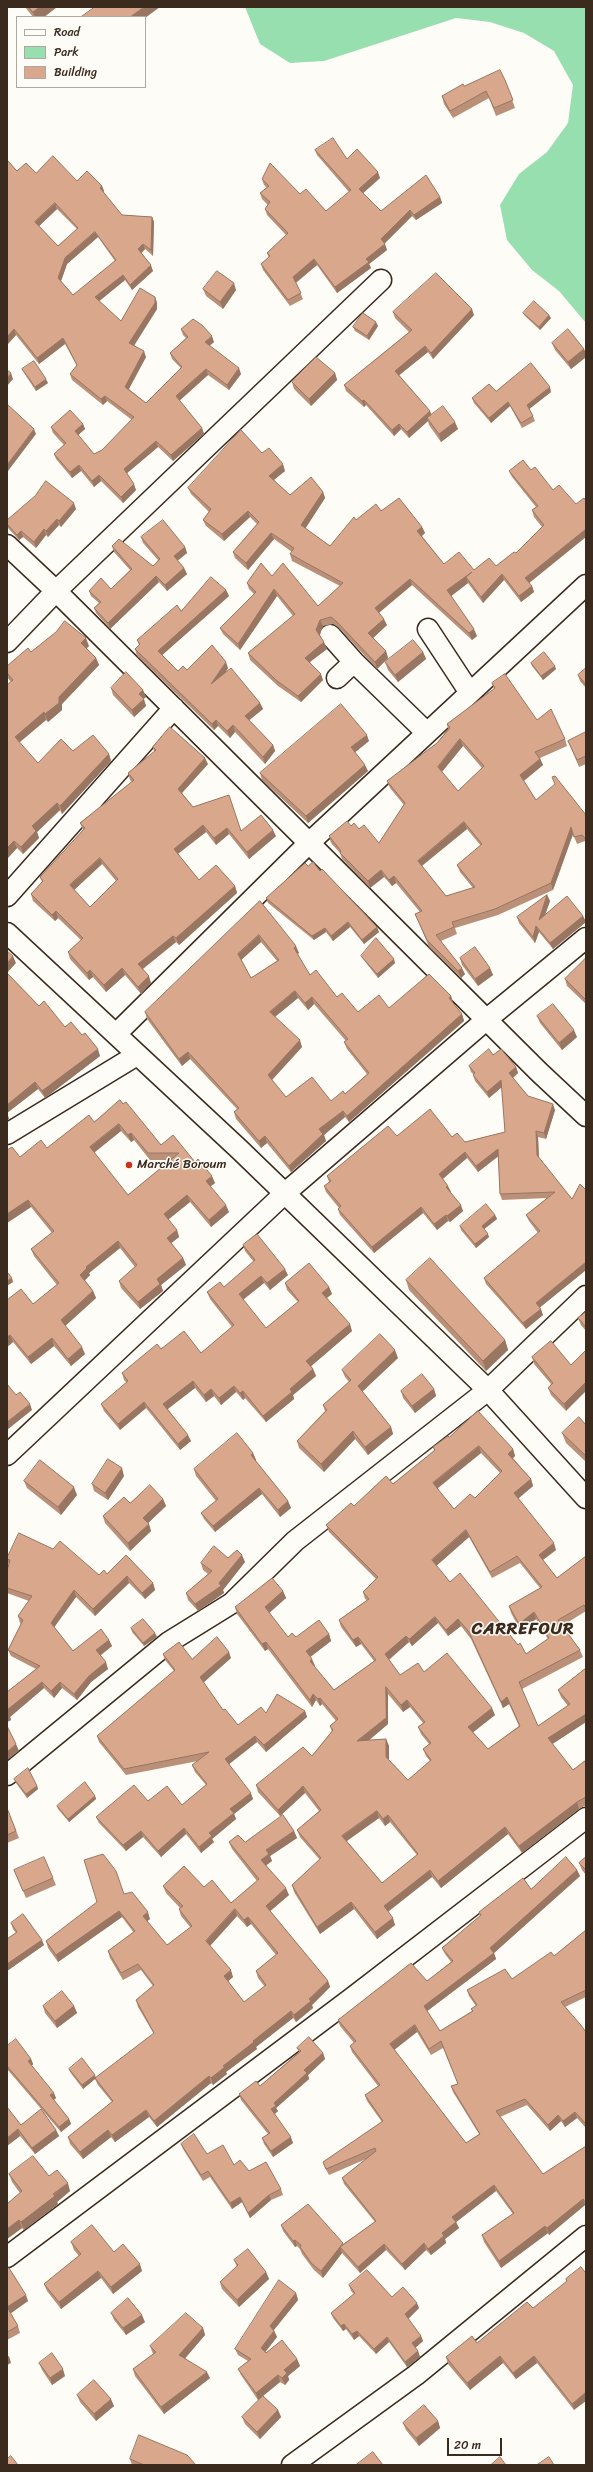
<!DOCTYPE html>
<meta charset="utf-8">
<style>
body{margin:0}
#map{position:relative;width:593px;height:2472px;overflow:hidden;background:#fdfcf7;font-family:Sriracha,sans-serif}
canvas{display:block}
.frame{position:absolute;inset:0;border:8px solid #3b2a1e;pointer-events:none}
.legend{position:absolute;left:16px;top:16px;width:130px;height:72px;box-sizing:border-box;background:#fdfcf7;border:1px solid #afa8a0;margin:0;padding:5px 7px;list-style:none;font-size:12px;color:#3b2a1e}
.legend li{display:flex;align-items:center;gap:8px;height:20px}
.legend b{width:20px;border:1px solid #afa8a0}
.scale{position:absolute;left:447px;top:2438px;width:55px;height:18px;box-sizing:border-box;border:2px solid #3b2a1e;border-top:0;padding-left:5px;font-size:12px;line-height:14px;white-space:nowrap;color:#3b2a1e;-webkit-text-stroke:3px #fdfcf7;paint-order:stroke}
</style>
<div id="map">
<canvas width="593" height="2472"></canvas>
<div class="frame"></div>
<ul class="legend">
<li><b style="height:5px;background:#fdfcf7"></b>Road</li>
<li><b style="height:11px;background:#97dfae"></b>Park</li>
<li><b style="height:11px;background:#d9a88c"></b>Building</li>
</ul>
<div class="scale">20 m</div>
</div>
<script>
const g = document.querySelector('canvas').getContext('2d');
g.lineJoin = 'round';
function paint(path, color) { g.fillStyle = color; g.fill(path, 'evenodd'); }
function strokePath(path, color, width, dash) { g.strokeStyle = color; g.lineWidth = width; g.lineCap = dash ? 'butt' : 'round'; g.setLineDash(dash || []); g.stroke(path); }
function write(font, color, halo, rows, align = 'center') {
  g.font = font + ' Sriracha,sans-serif'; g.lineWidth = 3; g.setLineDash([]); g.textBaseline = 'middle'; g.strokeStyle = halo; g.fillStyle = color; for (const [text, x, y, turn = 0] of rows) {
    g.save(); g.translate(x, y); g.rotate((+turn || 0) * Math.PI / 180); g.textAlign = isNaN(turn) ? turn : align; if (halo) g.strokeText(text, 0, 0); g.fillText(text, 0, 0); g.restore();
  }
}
const green = new Path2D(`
 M245,7H586V323L559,291L532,270L507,240L500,205L519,174L547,152L568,123L573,85L554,51L524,33L490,22L456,18L324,61L290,63L260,44Z`);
const minor = new Path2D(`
 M7,545L56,591L539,1072L586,1116
 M428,629L470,693
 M330,635L354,662L427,733
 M7,642L56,591L381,280
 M337,678L354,662
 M7,896L174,708
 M7,933L240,1150L488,1390L586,1498
 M116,1034L309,843L586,585
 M7,1134L137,1055
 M7,1455L284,1194L486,1020L586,938
 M7,1775L169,1642L232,1603L295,1541L488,1390L586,1296
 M7,2257L352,1998L586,1818
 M292,2465L416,2375L586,2236`);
const wall = new Path2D(`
 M25,7H57L44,17H33Z
 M505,80L515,108L496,116L489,98L453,118L444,104L442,96L464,86Z
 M315,150L347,159L380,178L363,193L381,211L440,197L442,203L416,220L412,216L384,244L387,250L369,264L371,268L337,293L317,265L296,283L303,299L290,306L263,270L261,264L269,258L267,253L286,235L267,215L265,209L268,205L262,199L260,193L267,188L264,185L262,179L300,194L326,211L349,192L317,155Z
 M7,160L17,171L36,173L102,186L104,191L103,192L122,215L152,217L154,222L153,256L145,249L141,253L153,271L132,290L125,280L99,301L121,321L155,297L157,303V309L134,345L146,357L129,389L146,403L181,368L172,359L170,353L186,338L183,335L181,329L214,342L209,346L241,374L229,390L208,375L179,401L202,428L204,434L173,461L158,447L127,473L136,490L123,503L101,481L94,487L81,471L72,478L56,459L54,454L64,445L53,433L51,427L83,424L85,429L78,435L94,454L102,450L132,420L107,401L103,405L72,380L70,374L77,366L65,344L39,364L16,335L7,345ZM57,209L77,229L58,246L39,226ZM98,237L115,261L73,295L61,281L67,264Z
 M203,289L236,290L223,309L206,296Z
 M393,312L474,315L433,359L428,352L399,375L430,411L431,414L458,429L441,442L429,425L428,421L409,438L401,429L394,436L366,405L364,407L346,391L344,385L409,332L395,318Z
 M523,313L551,318L540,330L525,316Z
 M378,326L369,340L355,331L353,327Z
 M552,343L584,349L586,354V357L571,369L555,350Z
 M22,369L48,383L36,391L24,373Z
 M335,373L337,380L311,406L294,389L292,382Z
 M496,391L551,392L529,409L533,416L535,421L522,428L510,406L491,423L474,403L472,398Z
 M262,453L285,471L274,480L290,495L323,492L325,498L305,529L330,546L356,520L381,511L422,527L425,533L422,536L444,564L474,570L496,566L516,553L542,527L534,517L532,510L536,507L512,477L509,471L531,470L553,490L529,583L532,586L534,592L521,602L504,580L483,603L468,583L451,596L477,636L472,640L412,585L379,613L387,625L373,638L386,651L388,658L377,669L338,627L333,624L323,626L319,635L327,649L310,662L323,680L301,702L278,686L250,660L248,653L293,616L277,596L240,650L223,634L220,628L254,594L249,589L247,583L272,576L318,606L340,586L292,561L290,554L292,552L274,539L248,570L235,558L233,552L257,524L250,517L224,541L206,526L203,520L209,512L191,494L188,488Z
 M76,509L61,527L59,525L48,537L46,535L36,548L23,537L19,540L8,528L7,526V520Z
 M141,537L185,547L187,553L177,561L184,568L187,574L167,591L159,582L110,629L96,613L94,608L99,603L91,596L89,591L111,589L130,570L114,552L112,546L153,566L158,560L143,543Z
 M226,590L229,596L162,655L178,671L187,670L228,668L226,672L260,703L263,709L249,720L273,745L275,751L265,764L235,732L230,738L218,726L214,730L137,656L135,649L139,645L137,640L181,611Z
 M89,646L86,648L96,658L99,665L62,704V710L48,722L46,720L19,743L38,763L73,751L109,754L111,761L62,814L60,810L37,832L39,838L23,854L17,848L7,859L11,682L7,677V666L31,652Z
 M423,652L426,659L398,682L388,670L385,662Z
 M531,663L556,669L543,680L532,666Z
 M586,668V688L580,681L578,675Z
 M492,683L537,720L565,739L567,746L540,758L543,765L524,781L536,800L586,815V843L585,841L577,844L573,834L553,890L498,915L455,928L457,934L441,941L465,974L461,978L429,947L415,914L420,912L396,883L392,886L384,877L370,888L342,859L340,853L331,843L329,836L351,826L359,829L379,843L404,805L390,788L387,781L437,743L448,729L447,724L494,689ZM463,746L482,768L458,791L442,772ZM467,829L481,846L457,865L460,872L473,888L446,896L422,866Z
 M111,688L143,690L146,697L143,699L146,706L134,717L113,695Z
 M586,732V764L579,767L568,741Z
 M369,741L355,752L368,771L308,823L262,780L260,773Z
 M153,747L208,764L182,793L193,807L241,831L276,836L249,859L229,834L216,845L206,832L178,854L199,880L235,886L237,893L179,945L176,942L143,969L151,983L141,994L125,975L106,992L93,977L89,980L70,959L68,952L81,940L58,918L55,921L33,901L31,894L42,882L40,877L83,830L80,823L132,782L130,780L128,773L154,752ZM102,864L116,881L90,907L74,890Z
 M308,866L320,871L379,932L364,944L350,927L333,941L326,932L314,940L268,903L266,898Z
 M547,895L550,901L545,915L583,916L586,922L553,949L539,932L535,943L519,923L517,917Z
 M260,901L299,953L297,954L310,975L337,997L358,1012L389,1008L451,996L453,1003L462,1014L464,1021L349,1122L345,1117L324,1135L326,1141L291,1172L267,1143L261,1148L236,1119L234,1112L237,1109L190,1059L182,1066L147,1019L145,1012ZM261,942L277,961L251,978L241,960ZM298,998L308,1010L314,1004L346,1041L344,1042L347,1049L367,1074L345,1094L331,1101L286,1097L272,1080L302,1047L275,1017Z
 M361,956L395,963L378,978L363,959Z
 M460,958L490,968L493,975L478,986L462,965Z
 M586,958V1004L567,986L565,979Z
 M7,973L39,1006L65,1027L82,1035L100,1056L45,1098L38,1089L7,1113L9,1119L7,1120Z
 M537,1016L577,1037L562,1050L540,1023Z
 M493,1055L516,1067L518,1073L513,1078L528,1096L555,1110L546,1139L538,1137L539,1158L572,1199L586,1270L539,1308L543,1315L526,1329L486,1284L484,1278L538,1233L529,1221L526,1215L547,1198L502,1200L500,1194L498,1156L478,1172L467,1158L443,1179L451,1192H450L463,1211L450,1222L448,1221L437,1230L423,1213L374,1253L340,1215L338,1209L339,1208L326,1192L324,1186L329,1182L327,1176L397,1136L452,1137L465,1142L505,1132L502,1087L489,1098L475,1081L473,1075V1074L471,1072L469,1066Z
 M120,1100L161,1145L195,1162L215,1183L210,1187L229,1212L211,1227L190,1202L168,1220L177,1230L179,1237L171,1243L183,1258L186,1265L161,1285L163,1291L140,1309L121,1288L119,1281L135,1267L120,1248L89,1273L90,1275L85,1280L93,1291L96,1298L65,1326L85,1354L71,1366L54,1346L31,1364L13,1342L7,1347V1300L33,1304L57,1285L34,1256L31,1249L52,1233L31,1207L7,1223V1150L20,1157L47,1148L94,1122ZM121,1131L131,1142L134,1140L150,1160H171L128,1195L94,1153Z
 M495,1215L497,1219L484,1229L489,1237L476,1248L461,1230L460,1226Z
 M243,1245L288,1275L270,1290L264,1283L243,1300L266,1328L298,1302L287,1290L285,1283L329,1287L332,1294L327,1298L352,1331L311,1366L313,1369L316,1376L293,1395L294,1399L266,1422L245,1398L243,1400L236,1392L221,1405L214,1396L206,1402L195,1388L168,1409L191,1441L180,1450L146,1408L120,1430L104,1411L101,1404L127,1383L124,1380L122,1373L161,1349L201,1353L232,1327L210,1299L207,1292L224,1287L254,1262L245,1251Z
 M406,1280L505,1340L508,1350L486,1371L409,1290Z
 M586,1312V1331L581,1325L578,1318Z
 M551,1341L566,1411L551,1395L548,1388L551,1384L534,1364L532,1357Z
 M398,1358L362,1391L391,1427L393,1434L368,1455L355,1439L324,1472L299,1448L297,1441L325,1411L323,1405L349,1382L345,1377L342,1370Z
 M434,1389L436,1396L415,1413L403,1398L401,1391Z
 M586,1425V1462L566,1443L562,1433Z
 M449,1437L513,1449L515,1456L513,1458L531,1479L533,1486L518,1499L556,1550L543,1560L557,1578L586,1556V1611L562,1626L580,1650L583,1657L522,1689L538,1726L568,1706L561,1697L558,1690L586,1668V1722L552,1744L573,1770L586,1760V1805L579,1809L522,1853L508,1834L441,1888L432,1877L388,1912L395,1925L377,1939L354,1909L320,1934L294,1892L292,1885L320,1860L300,1837L297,1830L319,1811L305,1793L280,1816L258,1792L256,1785L312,1756L332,1732L330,1726L336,1721L322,1704L320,1706L316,1700L312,1707L268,1649L265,1651L237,1614L235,1607L283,1591L286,1598L269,1613L288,1637H296L329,1634L331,1641L310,1657L315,1666H314L334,1690L374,1661L361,1644L356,1647L341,1627L339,1620L367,1600L365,1599L363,1592L376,1579L329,1532L326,1525L354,1506L393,1484L435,1450L433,1447ZM481,1453L500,1473L475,1498L454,1509L437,1489ZM469,1537L492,1578L520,1563L540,1588L509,1606L511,1613L521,1631L536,1619L548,1639L526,1654L518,1645L450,1582L436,1566ZM438,1623L448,1636L461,1626L471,1639L503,1708L509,1704L519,1726L488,1749L473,1732L495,1715L424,1672L400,1675L389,1660L409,1642L412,1646ZM388,1694L403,1712L410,1707L423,1723L418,1727L421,1734L429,1744L423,1749L426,1756L430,1761L408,1780L389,1760V1746L386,1739L369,1740L388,1724ZM379,1818L385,1826L390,1822L417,1855L382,1883L347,1841Z
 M253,1453L256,1460H255L288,1501L291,1508L280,1517L262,1494L215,1532L204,1519L201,1513L216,1501L196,1476L194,1469Z
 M124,1476L108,1500L94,1491L92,1484Z
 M24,1481L77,1495L61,1515L27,1488Z
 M163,1499L166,1506L148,1523L151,1531L130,1551L105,1523L103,1516L130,1503Z
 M126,1555L153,1583L155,1590L145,1599L129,1583L95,1616L76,1597L54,1627L73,1651L109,1640L112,1646L100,1656L108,1669L91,1682L77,1700L62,1688L54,1698L44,1688L10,1717L11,1720L7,1722V1692L36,1669L11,1656L8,1650L21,1624L20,1623L18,1616L29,1601L7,1593V1571L9,1565L7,1560V1558L99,1575L107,1574Z
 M228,1558L245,1562L223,1590L224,1593L198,1611L188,1600L186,1593L208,1574L203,1570L201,1563Z
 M131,1628L157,1637L144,1646L132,1632Z
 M163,1654L192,1659L231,1658L203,1682L223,1710L238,1725L266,1713L305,1711L307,1717L266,1752L257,1742L229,1764L253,1799L234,1814L236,1819L212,1839L214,1842L201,1853L186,1834L161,1857L143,1837L126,1851L99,1823L96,1817L148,1801L182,1805L206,1785L195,1772L192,1765L198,1761L126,1775L99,1742L97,1736L174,1671L165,1660Z
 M14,1779L37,1786L38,1789L27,1798L16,1783Z
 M95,1796L96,1799L69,1822L58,1809L57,1806Z
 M7,1808L19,1838L7,1843Z
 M294,1831L297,1838L270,1856L272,1861L266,1865L289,1895L270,1911L328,1981L330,1987L312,2005L313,2008L296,2022L293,2018L256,2047L257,2049L226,2072L227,2074L213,2085L211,2083L157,2127L149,2117L115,2142L111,2137L83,2159L70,2144L68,2137L112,2102L98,2085L95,2079L83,2089L70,2072L69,2069L96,2078L154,2034L138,2007L136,2000L153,1986L141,1970L123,1980L110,1958L108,1951L134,1933L122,1917L58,1962L48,1948L46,1941L124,1894L150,1919L147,1921L167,1945L191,1928L181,1916L179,1909L180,1908L166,1893L163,1886L204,1887L231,1903L257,1881L232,1849L229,1842H245ZM237,1916L247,1927L251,1924L276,1955L256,1971L258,1978L265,1987L244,2002L228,1981L233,1977L210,1946Z
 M586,1857V1875L582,1870L579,1863Z
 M14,1870L53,1878L56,1885L26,1898Z
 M577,1870L580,1876L494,1953L496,1959L427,2011L440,2031L472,2011L471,2009L476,2006L469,1996L467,1990L512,1979L554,1956L586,1930V1997L565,2007L586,2032V2128L577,2118L565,2127L561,2121L550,2131L527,2105L500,2117L543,2174L586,2146V2206L585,2205L549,2235L548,2233L501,2268L484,2242L482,2235L513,2214L496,2191L456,2222L459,2228L445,2239L446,2243L431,2255L426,2250L405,2270L386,2250L360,2273L342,2253L323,2278L314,2270L302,2254L300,2249L297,2246L295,2247L283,2231L281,2225L343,2243V2244L375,2222L344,2184L342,2178L366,2159L329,2175L325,2168L323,2162L382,2122L367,2101L365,2095L378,2086L352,2052L350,2046L354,2043L340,2026L338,2020L427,1981L451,1962L445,1954L442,1948L480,1916L479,1912L531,1889ZM417,2032L431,2055L443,2048L458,2084L451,2086L453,2092L479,2134L466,2143L394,2049Z
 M11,1923L44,1945L7,1971V1939L16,1933L13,1929Z
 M43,2006H74L77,2013L57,2028L45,2013Z
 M7,2046L31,2059L33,2064L32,2066L56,2098L54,2100L69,2119L71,2124L61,2132L7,2069Z
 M297,2048L323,2053L325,2059L308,2075L309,2079L276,2108L278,2111L275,2114L293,2143L273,2157L264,2144L262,2138L268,2134L241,2100L239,2094L260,2086L299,2052Z
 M21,2125L56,2130L59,2136L35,2154L20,2136L7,2146Z
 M181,2144L249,2171L281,2189L283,2195L271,2200L250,2218L242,2202L232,2209L210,2177L203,2181L183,2149Z
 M9,2174L49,2176L70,2191L57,2202L58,2204L24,2230L22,2228L7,2239V2204L20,2193L12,2182Z
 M71,2242L114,2252L142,2271L113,2294L101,2278L61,2309L47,2291L44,2284L79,2256L74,2250Z
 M234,2260L266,2272L269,2279L239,2307L222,2289L220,2282L237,2267Z
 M581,2267L574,2410L537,2363L516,2379L503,2363L470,2390L448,2364L446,2357L477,2343L533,2308L567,2282L566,2279Z
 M7,2270L28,2301L10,2313L18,2326L20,2333L7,2340Z
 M349,2285L392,2297L419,2308L408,2319L421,2336L423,2341L415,2348L418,2351L420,2357L407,2367L389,2342L376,2354L359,2336L354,2340L346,2329L343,2331L333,2318L331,2313L354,2294L351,2291Z
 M296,2293L298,2300L274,2330L277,2337L265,2352L266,2353L297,2359L300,2366L288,2376L289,2380L285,2385L280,2382L263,2396L278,2410L281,2417L260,2439L245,2424L242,2417L262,2397L258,2400L241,2375L238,2369L248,2361L238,2355L235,2349Z
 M111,2313L145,2322L126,2335L114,2320Z
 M203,2328L205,2335L185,2358L210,2378L164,2414L135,2376L133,2369L153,2354L150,2346Z
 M39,2363L65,2376L52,2385L42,2370Z
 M77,2395L114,2406L96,2421L80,2402Z
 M438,2421L440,2428L419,2446L406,2430L403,2423Z
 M130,2459L196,2465H132Z`);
const shadedWall = new Path2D(`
 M40,7H57L44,17H35L33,12Z
 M144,7H160L145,18V17H130Z
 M378,172L380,178L361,195L359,189Z
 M102,186L104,191L102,194L100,188Z
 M440,197L442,203L416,220L414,215Z
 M55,203L57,209L37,228L35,222Z
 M410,210L412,216L384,244H385L387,250L369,264L371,268L337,293L335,287L366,259L381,239Z
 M152,217L154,222L153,256L151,250Z
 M95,232L98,237L67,264L60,284L58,278L65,258Z
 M143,244L145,249L140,255L138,249Z
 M314,259L317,265L295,283L293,277Z
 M151,265L153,271L132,290L130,285Z
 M123,275L125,280L97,303L95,297Z
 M234,283L236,290L223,309L220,302Z
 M155,297L157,303V309L132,349L129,343Z
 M472,309L474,315L433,359L431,353Z
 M549,315L551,318L540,330L539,327Z
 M376,322L378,326L369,340L367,336Z
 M14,329L16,335L7,345V337Z
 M212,336L214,342L207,348L205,342Z
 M63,338L65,344L39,364L37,358Z
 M425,346L428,352L397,377L395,371Z
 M584,349L586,354V357L571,369L568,362Z
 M144,351L146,357L127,392L125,387Z
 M239,368L241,374L229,390L227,385Z
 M206,369L208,375L178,402L176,396Z
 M11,373L13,379L7,386V378Z
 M335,373L337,380L311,406L309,399Z
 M46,379L48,383L36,391L35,387Z
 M550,387L551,392L528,410L527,405Z
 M105,396L107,401L103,405L101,399Z
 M364,400L366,405L364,407L362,401Z
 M508,402L510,406L491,423L489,418Z
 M430,411L432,417L427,418L428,421L409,438L407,432Z
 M455,422L458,429L441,442L439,434Z
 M83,424L85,429L77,436L75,431Z
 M399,424L401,429L394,436L392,430Z
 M202,428L204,434L173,461L171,455Z
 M34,429L36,434L8,471L7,467V465Z
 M156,441L158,447L126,474L124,469Z
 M283,464L285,471L271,482L269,476Z
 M79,465L81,471L72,478L70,472Z
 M99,475L101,481L94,487L92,481Z
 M134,484L136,490L123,503L121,497Z
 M323,492L325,498L303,532L301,525Z
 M74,503L76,509L61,527L59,521Z
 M248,511L250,517L224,541L222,534Z
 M57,519L59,525L48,537L46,531Z
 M422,527L425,533L420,537L417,531Z
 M44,529L46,535L36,548L34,542Z
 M586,529V537L528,584L525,578Z
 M21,531L23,537L19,540L17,535Z
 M271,533L274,539L248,570L246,563Z
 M185,547L187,553L176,562L174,556Z
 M184,568L187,574L167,591L165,585Z
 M472,572L466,577L468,583L450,597L447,590Z
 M502,574L504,580L483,603L481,597Z
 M156,576L159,582L110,629L108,623Z
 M410,579L412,585L377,614L375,608Z
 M532,586L534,592L521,602L519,596Z
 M274,589L277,596L240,650L238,644Z
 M226,590L229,596L160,657L158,651Z
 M384,619L387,625L371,640L368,633Z
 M320,620L323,626L319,637L316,630Z
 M474,629L477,636L472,640L469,633Z
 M86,638L89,646L84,651L81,643Z
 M324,642L327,649L307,664L305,658Z
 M386,651L388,658L377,669L375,662Z
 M423,652L426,659L398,682L395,675Z
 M96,658L99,665L62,704V710L48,722L45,714L59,697Z
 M226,662L228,668L213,691L211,684Z
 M555,666L556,669L543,680L541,676Z
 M321,674L323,680L301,702L298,696Z
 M143,690L146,697L141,701L139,694Z
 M144,699L146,706L134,717L132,710Z
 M260,703L263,709L247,722L245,716Z
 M44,712L46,720L17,744L15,737Z
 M216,720L218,726L214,730L212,724Z
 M233,725L235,732L230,738L227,731Z
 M367,735L369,741L353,754L351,747Z
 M460,739L463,746L440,774L438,767Z
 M273,745L275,751L265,764L263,757Z
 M109,754L111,761L62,814L60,806Z
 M205,758L208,764L180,795L178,789Z
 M540,759L543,765L522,782L520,775Z
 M365,765L368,771L308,823L306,816Z
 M57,803L60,810L37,832L39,838L23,854L21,847L32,826Z
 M464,822L467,829L420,867L418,861Z
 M203,825L206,832L176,855L174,849Z
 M571,827L573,834L553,890L551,883Z
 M227,828L229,834L216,845L214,838Z
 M273,830L276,836L249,859L247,852Z
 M14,841L17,848L7,859V848Z
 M100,858L102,864L73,891L70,885Z
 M381,870L384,877L370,888L368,881Z
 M394,876L396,883L392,886L389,880Z
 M235,886L237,893L179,945L176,938Z
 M547,895L550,901L541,926L539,920Z
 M56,911L58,918L55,921L52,915Z
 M583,916L586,922L553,949L550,943Z
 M348,922L350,927L333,941L331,936Z
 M536,926L539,932L535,943L533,937Z
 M377,927L379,932L364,944L362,940Z
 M325,928L326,932L314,940L312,936Z
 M259,935L261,942L240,961L238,954Z
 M173,936L176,942L141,970L138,964Z
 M296,946L299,953L296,955L294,948Z
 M13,956L16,963L7,973V963Z
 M394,959L395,963L378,978L377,974Z
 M122,968L125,975L106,992L104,985Z
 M462,968L465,974L461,978L458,971Z
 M490,968L493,975L478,986L475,979Z
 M90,970L93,977L89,980L87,973Z
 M149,976L151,983L141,994L138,987Z
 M295,991L298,998L272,1019L270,1012Z
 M451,996L453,1003L451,1005L449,998Z
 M312,997L314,1004L308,1010L305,1003Z
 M462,1014L464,1021L349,1122L347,1116Z
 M574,1030L577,1037L562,1050L559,1043Z
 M300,1040L302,1047L270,1082L268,1075Z
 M98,1049L100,1056L45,1098L42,1091Z
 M188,1052L190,1059L182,1066L179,1059Z
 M516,1067L518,1073L511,1079L509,1073Z
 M501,1080L503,1086L489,1098L487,1092Z
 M35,1082L38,1089L7,1113L9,1119L7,1120V1105Z
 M553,1104L555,1110L546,1139L544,1133Z
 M343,1111L345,1117L324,1135L326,1141L291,1172L289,1166L319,1129Z
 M119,1124L121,1131L92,1154L90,1147Z
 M536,1131L538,1137L539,1161L537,1155Z
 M131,1133L134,1140L131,1142L128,1135Z
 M265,1136L267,1143L261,1148L259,1141Z
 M498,1149L500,1155L478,1172L476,1166Z
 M465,1152L467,1158L441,1180L439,1174Z
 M212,1176L215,1183L208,1188L206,1181Z
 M448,1186L451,1192L448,1193L446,1187Z
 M187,1195L190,1202L166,1221L164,1214Z
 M28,1200L31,1207L7,1223V1214Z
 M226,1205L229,1212L211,1227L209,1220Z
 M461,1205L463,1211L450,1222L447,1216Z
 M421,1207L423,1213L374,1253L372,1247Z
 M446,1215L448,1221L437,1230L434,1224Z
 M495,1215L497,1219L483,1230L482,1226Z
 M177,1230L179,1237L169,1245L167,1238Z
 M488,1234L489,1237L476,1248L475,1244Z
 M118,1241L120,1248L89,1273L90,1275L83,1282L80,1275L86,1267Z
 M183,1258L186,1265L161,1285L163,1291L140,1309L138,1302L157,1279Z
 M586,1262V1270L538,1309L536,1303Z
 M285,1269L288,1275L270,1290L267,1283Z
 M261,1276L264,1283L241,1301L239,1294Z
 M12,1278L13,1282L7,1286V1281Z
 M329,1287L332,1294L325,1299L322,1293Z
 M93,1291L96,1298L63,1328L61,1320Z
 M541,1309L543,1315L526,1329L523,1323Z
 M350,1324L352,1331L309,1368L306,1361Z
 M10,1335L13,1342L7,1347V1337Z
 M52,1338L54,1346L31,1364L28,1357Z
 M505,1340L508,1350L486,1371L483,1361Z
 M82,1347L85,1354L71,1366L68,1359Z
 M395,1350L398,1358L361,1393L358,1386Z
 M313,1369L316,1376L293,1395L294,1399L266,1422L263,1416L290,1389Z
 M193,1381L195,1388L166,1410L163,1404Z
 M586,1382V1391L566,1411L564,1404Z
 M234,1386L236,1392L221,1405L219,1398Z
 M211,1389L214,1396L206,1402L204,1395Z
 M434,1389L436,1396L415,1413L412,1406Z
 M243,1391L245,1398L243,1400L240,1393Z
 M144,1402L146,1408L120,1430L118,1424Z
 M30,1404L32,1410L7,1430V1422Z
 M391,1427L393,1434L368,1455L365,1447Z
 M353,1431L355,1439L324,1472L321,1464Z
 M188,1435L191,1441L180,1450L178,1444Z
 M479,1446L481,1453L435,1490L433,1483Z
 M513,1449L515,1456L511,1460L508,1454Z
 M253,1453L256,1460L253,1462L251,1455Z
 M122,1468L124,1476L108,1500L105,1493Z
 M531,1479L533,1486L516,1500L514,1493Z
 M74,1487L77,1495L61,1515L58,1507Z
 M259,1488L262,1494L215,1532L213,1526Z
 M163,1499L166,1506L146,1525L143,1518Z
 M288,1501L291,1508L280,1517L278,1510Z
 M149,1524L151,1531L130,1551L128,1543Z
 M466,1530L469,1537L435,1567L432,1560Z
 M554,1543L556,1550L541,1561L539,1555Z
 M242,1555L245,1562L223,1590L224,1593L198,1611L195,1604Z
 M127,1576L129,1583L95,1616L93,1609Z
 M153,1583L155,1590L145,1599L142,1593Z
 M74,1590L76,1597L53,1629L51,1623Z
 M283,1591L286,1598L268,1614L265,1607Z
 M534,1612L536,1619L521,1631L519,1624Z
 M435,1617L438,1623L412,1646L409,1639Z
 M458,1619L461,1626L448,1636L446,1630Z
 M155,1633L157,1637L144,1646L143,1643Z
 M329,1634L331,1641L309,1658L306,1651Z
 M406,1636L409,1642L387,1661L385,1654Z
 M358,1637L361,1644L356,1647L353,1640Z
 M109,1640L112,1646L98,1657L96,1650Z
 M266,1642L268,1649L265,1651L262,1644Z
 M229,1652L231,1658L202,1684L200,1677Z
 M312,1659L315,1666L312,1668L310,1661Z
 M106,1662L108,1669L91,1682L77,1700L74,1694L89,1676Z
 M42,1682L44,1688L10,1717L11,1720L7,1722V1710Z
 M60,1682L62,1688L54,1698L51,1691Z
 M386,1687L388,1694V1724L360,1748L357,1741Z
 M313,1694L316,1700L312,1707L310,1700Z
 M507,1697L509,1704L503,1708L501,1702Z
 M320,1698L322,1704L320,1706L318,1699Z
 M407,1700L410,1707L403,1712L401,1705Z
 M492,1708L495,1715L471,1734L468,1727Z
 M305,1711L307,1717L266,1752L264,1745Z
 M586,1714V1722L551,1745L548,1738Z
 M255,1736L257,1742L228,1765L225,1759Z
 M386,1739L389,1746V1764L386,1757Z
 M16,1744L19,1751L7,1760V1752Z
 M37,1786L38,1789L27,1798L26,1794Z
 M303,1786L305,1793L280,1816L278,1810Z
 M251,1793L253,1799L234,1814L236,1819L212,1839L214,1842L201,1853L199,1847L209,1833L230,1809Z
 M95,1796L96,1799L69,1822L68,1819Z
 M577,1802L579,1809L522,1853L519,1846Z
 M377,1811L379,1818L345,1842L342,1836Z
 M388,1815L390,1822L385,1826L383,1819Z
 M505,1827L508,1834L441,1888L438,1881Z
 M184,1828L186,1834L161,1857L158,1851Z
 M141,1831L143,1837L126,1851L123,1845Z
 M294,1831L297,1838L270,1856L272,1861L264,1867L261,1860L266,1850Z
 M430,1870L432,1877L386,1913L384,1906Z
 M577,1870L580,1876L494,1953L496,1959L426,2012L424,2006L490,1948Z
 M286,1888L289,1895L268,1913L266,1906Z
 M351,1902L354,1909L320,1934L317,1927Z
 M235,1909L237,1916L208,1948L206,1941Z
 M119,1911L122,1917L58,1962L56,1955Z
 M148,1912L150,1919L145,1923L143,1916Z
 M248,1917L251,1924L247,1927L244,1920Z
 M393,1918L395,1925L377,1939L375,1932Z
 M42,1940L44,1945L7,1971V1964Z
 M231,1970L233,1977L226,1983L224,1976Z
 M328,1981L330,1987L312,2005L313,2008L296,2022L294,2015Z
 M74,2006L77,2013L57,2028L55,2021Z
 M291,2011L293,2018L256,2047L257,2049L226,2072L227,2074L213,2085L211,2078L223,2066L253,2041Z
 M415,2025L417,2032L393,2051L390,2044Z
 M323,2053L325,2059L308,2075L309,2079L276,2108L278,2111L273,2115L271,2109L274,2103L304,2070Z
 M31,2059L33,2064L30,2067L28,2061Z
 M95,2075L96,2078L83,2089L82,2085Z
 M209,2076L211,2083L157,2127L154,2121Z
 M54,2093L56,2098L52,2101L50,2095Z
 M146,2110L149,2117L115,2142L112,2135Z
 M575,2112L577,2118L565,2127L563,2121Z
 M558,2115L561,2121L550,2131L548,2125Z
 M69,2119L71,2124L61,2132L59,2127Z
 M18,2129L20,2136L7,2146V2138Z
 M56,2130L59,2136L35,2154L32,2148Z
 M108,2130L111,2137L83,2159L80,2152Z
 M291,2137L293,2143L273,2157L271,2151Z
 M68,2183L70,2191L57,2202L58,2204L24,2230L21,2222Z
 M494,2185L496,2191L455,2223L452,2217Z
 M269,2195L271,2200L250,2218L248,2213Z
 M240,2197L242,2202L232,2209L230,2203Z
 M583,2199L585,2205L549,2235L547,2228Z
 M19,2220L22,2228L7,2239V2229Z
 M456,2222L459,2228L445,2239L446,2243L431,2255L428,2249L442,2233Z
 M545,2226L548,2233L501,2268L499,2261Z
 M295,2240L297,2246L295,2247L293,2241Z
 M424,2243L426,2250L405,2270L402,2264Z
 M384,2244L386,2250L360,2273L358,2267Z
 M340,2247L342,2253L323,2278L321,2271Z
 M140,2264L142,2271L113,2294L111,2287Z
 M98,2271L101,2278L61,2309L59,2302Z
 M266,2272L269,2279L239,2307L237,2300Z
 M296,2293L298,2300L272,2332L270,2326Z
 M26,2295L28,2301L10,2314L7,2307Z
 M417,2303L419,2308L407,2320L405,2314Z
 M142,2315L145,2322L126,2335L123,2328Z
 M344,2324L346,2329L343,2331L341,2326Z
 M203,2328L205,2335L182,2362L179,2355Z
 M274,2331L277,2337L263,2355L261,2348Z
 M357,2331L359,2336L354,2340L352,2334Z
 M421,2336L423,2341L414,2349L412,2343Z
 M387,2337L389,2342L376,2354L374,2349Z
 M418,2351L420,2357L407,2367L405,2362Z
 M9,2356L11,2363L7,2365V2357Z
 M500,2356L503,2363L470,2390L467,2383Z
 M534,2356L537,2363L516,2379L513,2373Z
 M297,2359L300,2366L288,2376L289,2380L285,2385L282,2378L284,2370Z
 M63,2369L65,2376L52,2385L50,2378Z
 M207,2372L210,2378L164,2414L161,2407Z
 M278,2375L280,2382L258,2400L256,2393Z
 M586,2392V2401L574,2410L572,2404Z
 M111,2399L114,2406L96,2421L94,2414Z
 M278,2410L281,2417L260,2439L257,2432Z
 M438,2421L440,2428L419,2446L416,2438Z`);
const building = new Path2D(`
 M29,7H40L33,12Z
 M95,7H144L130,17H81Z
 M500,70L505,80L513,100L494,108L486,91L450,111L442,96L463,84L464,86Z
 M333,138L347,159L357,149L378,172L359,189L381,211L426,175L440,197L414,215L410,210L381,239L385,244L366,259L369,262L335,287L314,259L293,277L301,293L288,300L261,264L270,256L267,253L288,233L265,209L270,202L260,193L269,186L262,179L270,163L300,194L306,189L326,211L351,190L315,150Z
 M53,156L77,181L87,171L102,186L100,188L122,215L152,217L151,250L143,244L138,249L151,265L130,285L123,275L95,297L121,321L140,288L155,297V303L129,343L144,351L125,387L146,403L182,367L170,353L188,337L181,329L193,319L202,325L212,336L205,342L239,368L227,385L206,369L176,396L202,428L171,455L156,441L124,469L134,484L121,497L99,475L92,481L79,465L70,472L54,454L66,443L51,427L70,410L83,424L75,431L94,454L102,450L134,417L105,396L101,399L70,374L77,365L63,338L37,358L14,329L7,337V160L17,171L26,163L36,173ZM55,203L78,228L58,246L35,222ZM95,232L116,260L73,295L58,278L65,258Z
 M217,271L234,283L220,302L203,289Z
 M436,273L472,309L431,353L425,346L395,371L430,411L407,432L399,424L392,430L364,400L362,401L344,385L412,330L393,312Z
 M534,301L549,315L539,327L523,313Z
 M363,313L376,322L367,336L353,327Z
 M568,329L584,349L568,362L552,343Z
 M316,357L335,373L309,399L292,382Z
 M34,361L46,379L35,387L22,369Z
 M531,363L550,387L527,405L533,416L521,423L508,402L489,418L472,398L489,384L496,391Z
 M7,370L11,373L7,378Z
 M7,404L34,429L7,465Z
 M443,406L455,422L439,434L427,418Z
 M241,430L262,453L269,448L283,464L269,476L290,495L311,477L323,492L301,525L330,546L354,517L356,520L376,504L381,511L399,498L422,527L417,531L444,564L459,552L474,570L489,558L496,566L514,552L516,553L544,525L532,510L538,506L509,471L523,460L531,470L535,467L553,490L559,485L576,504L584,498L586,501V529L525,578L532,586L519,596L502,574L481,597L466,577L472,572L447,590L474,629L469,633L410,579L375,608L384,619L368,633L386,651L375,662L336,621L331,617L320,620L316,630L324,642L305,658L321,674L298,696L276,680L248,653L295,614L274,589L238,644L220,628L256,592L247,583L261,563L272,576L283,563L318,606L343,583L290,554L294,548L271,533L246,563L233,552L259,522L248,511L222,534L203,520L211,509L188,488Z
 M46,481L74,503L59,521L57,519L46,531L44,529L34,542L21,531L17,535L7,524V520L35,496Z
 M163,520L185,547L174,556L184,568L165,585L156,576L108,623L94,608L101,602L89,591L101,578L111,589L132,569L112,546L119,539L153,566L160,559L141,537Z
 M211,577L226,590L158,651L178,671L183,666L187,670L212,645L226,662L211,684L231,668L260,703L245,716L273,745L263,757L233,725L227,731L216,720L212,724L135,649L140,644L137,640L177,605L181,611Z
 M65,621L86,638L81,643L96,658L59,697V703L45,714L44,712L15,737L38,763L61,739L73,751L93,735L109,754L60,806L57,803L32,826L36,831L21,847L14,841L7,848V685L13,680L7,673V666L28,648L31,652L56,632Z
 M413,640L423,652L395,675L385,662Z
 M544,652L555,666L541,676L531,663Z
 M586,668V685L578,675Z
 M126,672L143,690L139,694L144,699L132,710L111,688Z
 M505,674L537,720L551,709L565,739L535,752L540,759L520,775L536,800L555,784L552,777L555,776L586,815V839L582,835L574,837L571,827L551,883L495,909L452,922L454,927L436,935L462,968L458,971L427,940L415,914L422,911L394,876L389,880L381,870L368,881L340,853L341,851L329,836L347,821L351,826L354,823L359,829L364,825L379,843L405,803L387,781L437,743L450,728L447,724L495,688L492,683ZM460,739L484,766L458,791L438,767ZM464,822L482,844L457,865L475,887L446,896L418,861Z
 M341,704L367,735L351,747L365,765L306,816L260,773Z
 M170,727L205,758L178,789L193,807L229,795L241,831L261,815L273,830L247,852L227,828L214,838L203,825L174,849L199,880L216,865L235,886L176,938L173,936L138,964L149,976L138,987L122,968L104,985L90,970L87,973L68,952L83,938L56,911L52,915L31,894L43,881L40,877L85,828L80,823L134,780L128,773L156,750L153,747ZM100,858L118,879L90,907L70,885Z
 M586,732V756L577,760L568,741Z
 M313,862L320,871L322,869L377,927L362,940L348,922L331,936L325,928L312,936L266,898L305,863L308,866Z
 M547,895L539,920L567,896L583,916L550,943L536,926L533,937L517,917Z
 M260,901L296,946L294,948L310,975L316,970L337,997L342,993L358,1012L379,995L389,1008L429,974L451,996L449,998L462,1014L347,1116L343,1111L319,1129L323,1134L289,1166L265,1136L259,1141L234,1112L239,1108L188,1052L179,1059L145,1012ZM259,935L279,960L251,978L238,954ZM295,991L305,1003L312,997L348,1039L344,1042L369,1073L345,1094L343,1091L331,1101L312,1077L286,1097L268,1075L300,1040L270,1012Z
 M376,938L394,959L377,974L361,956Z
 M475,947L490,968L475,979L460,958Z
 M7,951L13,956L7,963Z
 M586,958V1000L565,979Z
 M7,973L39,1006L44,1001L65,1027L71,1022L82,1035L85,1033L98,1049L42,1091L35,1082L7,1105Z
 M553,1004L574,1030L559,1043L537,1016Z
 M489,1049L493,1055L501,1049L516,1067L509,1073L528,1096L553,1104L544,1133L536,1131L537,1155L572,1199L580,1184L586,1190V1262L536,1303L541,1309L523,1323L484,1278L540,1231L526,1215L555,1192L500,1194L498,1149L476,1166L465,1152L439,1174L448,1186L446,1187L461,1205L447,1216L446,1215L434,1224L421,1207L372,1247L338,1209L341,1206L324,1186L331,1181L327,1176L388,1126L397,1136L430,1109L452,1137L457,1133L465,1142L505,1132L501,1080L487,1092L473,1075L475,1073L469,1066Z
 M120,1100L123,1104L126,1102L161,1145L173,1135L195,1162L198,1159L212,1176L206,1181L226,1205L209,1220L187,1195L164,1214L177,1230L167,1238L183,1258L157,1279L160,1284L138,1302L119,1281L137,1265L118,1241L86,1267L87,1268L80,1275L93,1291L61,1320L82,1347L68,1359L52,1338L28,1357L10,1335L7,1337V1300L21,1289L33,1304L59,1283L31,1249L54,1231L28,1200L7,1214V1150L12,1147L20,1157L41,1140L47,1148L89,1115L94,1122ZM119,1124L128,1135L131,1133L148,1153H179L128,1195L90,1147Z
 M486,1204L495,1215L482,1226L488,1234L475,1244L460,1226Z
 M257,1234L285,1269L267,1283L261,1276L239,1294L266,1328L299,1301L285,1283L309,1263L329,1287L322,1293L350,1324L306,1361L313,1369L290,1389L292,1392L263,1416L243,1391L240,1393L234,1386L219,1398L211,1389L204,1395L193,1381L163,1404L188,1435L178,1444L144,1402L118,1424L101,1404L128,1381L122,1373L157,1344L161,1349L184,1331L201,1353L234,1325L207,1292L220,1282L224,1287L255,1260L243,1245Z
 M430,1258L505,1340L483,1361L406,1280Z
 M7,1272L12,1278L7,1281Z
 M586,1312V1327L578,1318Z
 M380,1334L395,1350L358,1386L391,1427L365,1447L353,1431L321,1464L297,1441L327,1410L323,1405L351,1380L342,1370Z
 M551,1341L571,1365L586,1350V1382L564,1404L548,1388L553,1383L532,1357Z
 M422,1374L434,1389L412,1406L401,1391Z
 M7,1384L16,1395L20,1392L30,1404L7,1422Z
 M478,1411L513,1449L508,1454L531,1479L514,1493L554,1543L539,1555L557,1578L586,1556V1608L584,1605L558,1620L580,1650L519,1682L538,1726L570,1704L558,1690L586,1668V1714L548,1738L573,1770L586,1760V1797L577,1802L519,1846L505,1827L438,1881L430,1870L384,1906L393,1918L375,1932L351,1902L317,1927L292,1885L321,1858L297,1830L321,1810L303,1786L278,1810L256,1785L303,1747L312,1756L333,1730L330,1726L338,1719L320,1698L318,1699L313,1694L310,1700L266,1642L262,1644L235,1607L272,1578L283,1591L265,1607L288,1637L292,1633L296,1637L319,1620L329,1634L306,1651L312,1659L310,1661L334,1690L376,1660L358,1637L353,1640L339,1620L369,1599L363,1592L378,1577L326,1525L351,1503L354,1506L386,1476L393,1484L435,1450L433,1447L448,1436L449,1437ZM479,1446L502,1471L475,1498L470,1494L454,1509L433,1483ZM466,1530L490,1572L517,1556L542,1587L509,1606L519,1624L534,1612L549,1638L526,1654L520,1643L518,1645L460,1573L450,1582L432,1560ZM435,1617L446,1630L458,1619L469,1632L501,1702L507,1697L520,1726L488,1749L468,1727L492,1708L447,1653L424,1672L418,1663L400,1675L385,1654L406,1636L409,1639ZM386,1687L401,1705L407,1700L425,1722L418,1727L431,1743L423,1749L431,1760L408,1780L386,1757V1739L357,1741L386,1718ZM377,1811L383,1819L388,1815L418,1854L382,1883L342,1836Z
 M579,1417L586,1425V1456L562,1433Z
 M237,1433L253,1453L251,1455L288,1501L278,1510L259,1488L213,1526L201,1513L218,1499L194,1469Z
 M108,1459L122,1468L105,1493L92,1484Z
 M40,1460L74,1487L58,1507L24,1481Z
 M150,1485L163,1499L143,1518L149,1524L128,1543L103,1516L124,1497L130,1503Z
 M19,1533L53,1549L60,1541L99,1575L104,1570L107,1574L126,1555L153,1583L142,1593L127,1576L93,1609L74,1590L51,1623L73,1651L101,1629L109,1640L96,1650L106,1662L89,1676L74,1694L60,1682L51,1691L42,1682L7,1710V1692L40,1666L8,1650L23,1620L18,1616L32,1596L7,1588V1571L10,1560L7,1559V1558Z
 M214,1546L228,1558L237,1550L242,1555L219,1583L221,1586L195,1604L186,1593L212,1571L201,1563Z
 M143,1619L155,1633L143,1643L131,1628Z
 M217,1637L229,1652L200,1677L223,1710L225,1709L238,1725L261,1707L266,1713L277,1694L305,1711L264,1745L255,1736L225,1759L251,1793L230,1809L234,1813L209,1833L212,1836L199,1847L184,1828L158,1851L141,1831L123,1845L96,1817L134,1785L148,1801L167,1786L182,1805L207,1784L192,1765L209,1752L124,1769L97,1736L175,1670L163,1654L179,1642L192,1659Z
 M7,1726L16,1744L7,1752Z
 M28,1768L37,1786L26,1794L14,1779Z
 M85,1782L95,1796L68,1819L57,1806Z
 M7,1808L16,1831L7,1835Z
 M283,1815L294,1831L266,1850L269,1854L261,1860L286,1888L266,1906L328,1981L309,1999L311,2001L294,2015L291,2011L253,2041L254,2042L223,2066L225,2067L211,2078L209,2076L154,2121L146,2110L112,2135L108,2130L80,2152L68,2137L113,2101L95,2078L154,2033L136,2000L154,1985L138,1964L121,1973L108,1951L135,1931L119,1911L56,1955L46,1941L97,1902L84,1860L103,1854L116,1871L124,1894L132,1892L148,1912L143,1916L167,1945L192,1926L179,1909L183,1906L163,1886L184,1866L204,1887L212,1880L231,1903L259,1879L229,1842L238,1835L245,1842ZM235,1909L244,1920L248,1917L278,1953L256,1971L266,1985L244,2002L224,1976L231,1970L206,1941Z
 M44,1857L53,1878L23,1891L14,1870Z
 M566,1857L577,1870L490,1948L494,1953L424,2006L440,2031L473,2011L471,2009L477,2005L467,1990L505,1969L512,1979L551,1952L554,1956L586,1930V1969L585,1970H586V1990L561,2002L580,2024L586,2032V2124L575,2112L563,2121L558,2115L548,2125L525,2099L496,2111L543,2174L586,2146V2203L583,2199L547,2228L545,2226L499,2261L482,2235L514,2213L494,2185L452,2217L456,2222L442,2233L444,2236L428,2249L424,2243L402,2264L384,2244L358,2267L340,2247L321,2271L312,2264L300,2247L301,2245L295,2240L293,2241L281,2225L308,2204L343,2243L340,2247L376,2221L342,2178L376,2151L375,2148L326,2169L323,2162L383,2121L365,2095L380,2085L350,2046L356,2041L338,2020L411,1963L427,1981L453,1961L442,1948L481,1915L479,1912L523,1878L531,1889ZM415,2025L429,2049L441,2041L458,2084L451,2086L480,2134L466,2143L390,2044Z
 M586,1857V1870L579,1863Z
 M23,1914L42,1940L7,1964V1939L17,1932L11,1923Z
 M62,1991L74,2006L55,2021L43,2006Z
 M309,2037L323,2053L304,2070L307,2073L274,2103L276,2106L271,2109L291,2137L271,2151L262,2138L270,2133L239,2094L256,2081L260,2086L301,2051L297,2048Z
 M16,2039L31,2059L28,2061L54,2093L50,2095L69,2119L59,2127L7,2066V2046Z
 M82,2058L95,2075L82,2085L69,2069Z
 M7,2107L21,2125L41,2109L56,2130L32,2148L18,2129L7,2138Z
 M194,2134L207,2154L223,2145L234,2165L240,2160L249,2171L266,2162L281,2189L269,2195L248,2213L240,2197L230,2203L208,2171L201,2175L181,2144Z
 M33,2156L49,2176L57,2170L68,2183L53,2194L55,2196L21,2222L19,2220L7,2229V2204L22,2191L9,2174Z
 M92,2225L114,2252L123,2244L140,2264L111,2287L98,2271L59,2302L44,2284L81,2254L71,2242Z
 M248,2249L266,2272L237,2300L220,2282L238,2265L234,2260Z
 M581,2267L585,2272L586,2271V2392L572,2404L534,2356L513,2373L500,2356L467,2383L446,2357L472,2336L477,2343L527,2302L533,2308L567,2281L566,2279Z
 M9,2268L26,2295L7,2307L18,2326L7,2332V2270Z
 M367,2270L392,2297L403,2287L417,2303L405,2314L421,2336L412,2343L418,2351L405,2362L387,2337L374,2349L357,2331L352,2334L344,2324L341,2326L331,2313L355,2293L349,2285Z
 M279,2280L296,2293L270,2326L274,2331L261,2348L266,2353L282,2340L297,2359L284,2370L287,2373L282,2378L278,2375L256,2393L238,2369L251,2359L235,2349Z
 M128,2298L142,2315L123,2328L111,2313Z
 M186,2313L203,2328L179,2355L207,2372L161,2407L133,2369L156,2352L150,2346Z
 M52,2353L63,2369L50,2378L39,2363Z
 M94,2380L111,2399L94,2414L77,2395Z
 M263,2396L278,2410L257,2432L242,2417Z
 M424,2405L438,2421L416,2438L403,2423Z
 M139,2435L187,2455L196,2465H144L130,2459Z
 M373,2452L383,2465H356Z
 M11,2456L18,2465H7V2459Z
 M500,2457L506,2465H491Z
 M549,2457L554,2465H537Z`);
const markers = [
 [129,1165,4,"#c8321e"]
];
const poiNames = [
 ["Marché Boroum",137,1165]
];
const districtNames = [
 ["CARREFOUR",523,1630]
];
paint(green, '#97dfae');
strokePath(minor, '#3b2a1e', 23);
strokePath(minor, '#fdfcf7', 20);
paint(wall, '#bb9078');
paint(shadedWall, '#987662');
paint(building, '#d9a88c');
strokePath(building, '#987662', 1);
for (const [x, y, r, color] of markers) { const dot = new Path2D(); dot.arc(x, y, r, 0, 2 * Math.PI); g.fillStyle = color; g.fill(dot); strokePath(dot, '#fdfcf7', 1.5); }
write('13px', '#3b2a1e', '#fdfcf7', poiNames, 'left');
g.letterSpacing = '1px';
write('bold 17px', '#3b2a1e', '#fdfcf7', districtNames);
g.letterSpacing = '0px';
</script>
